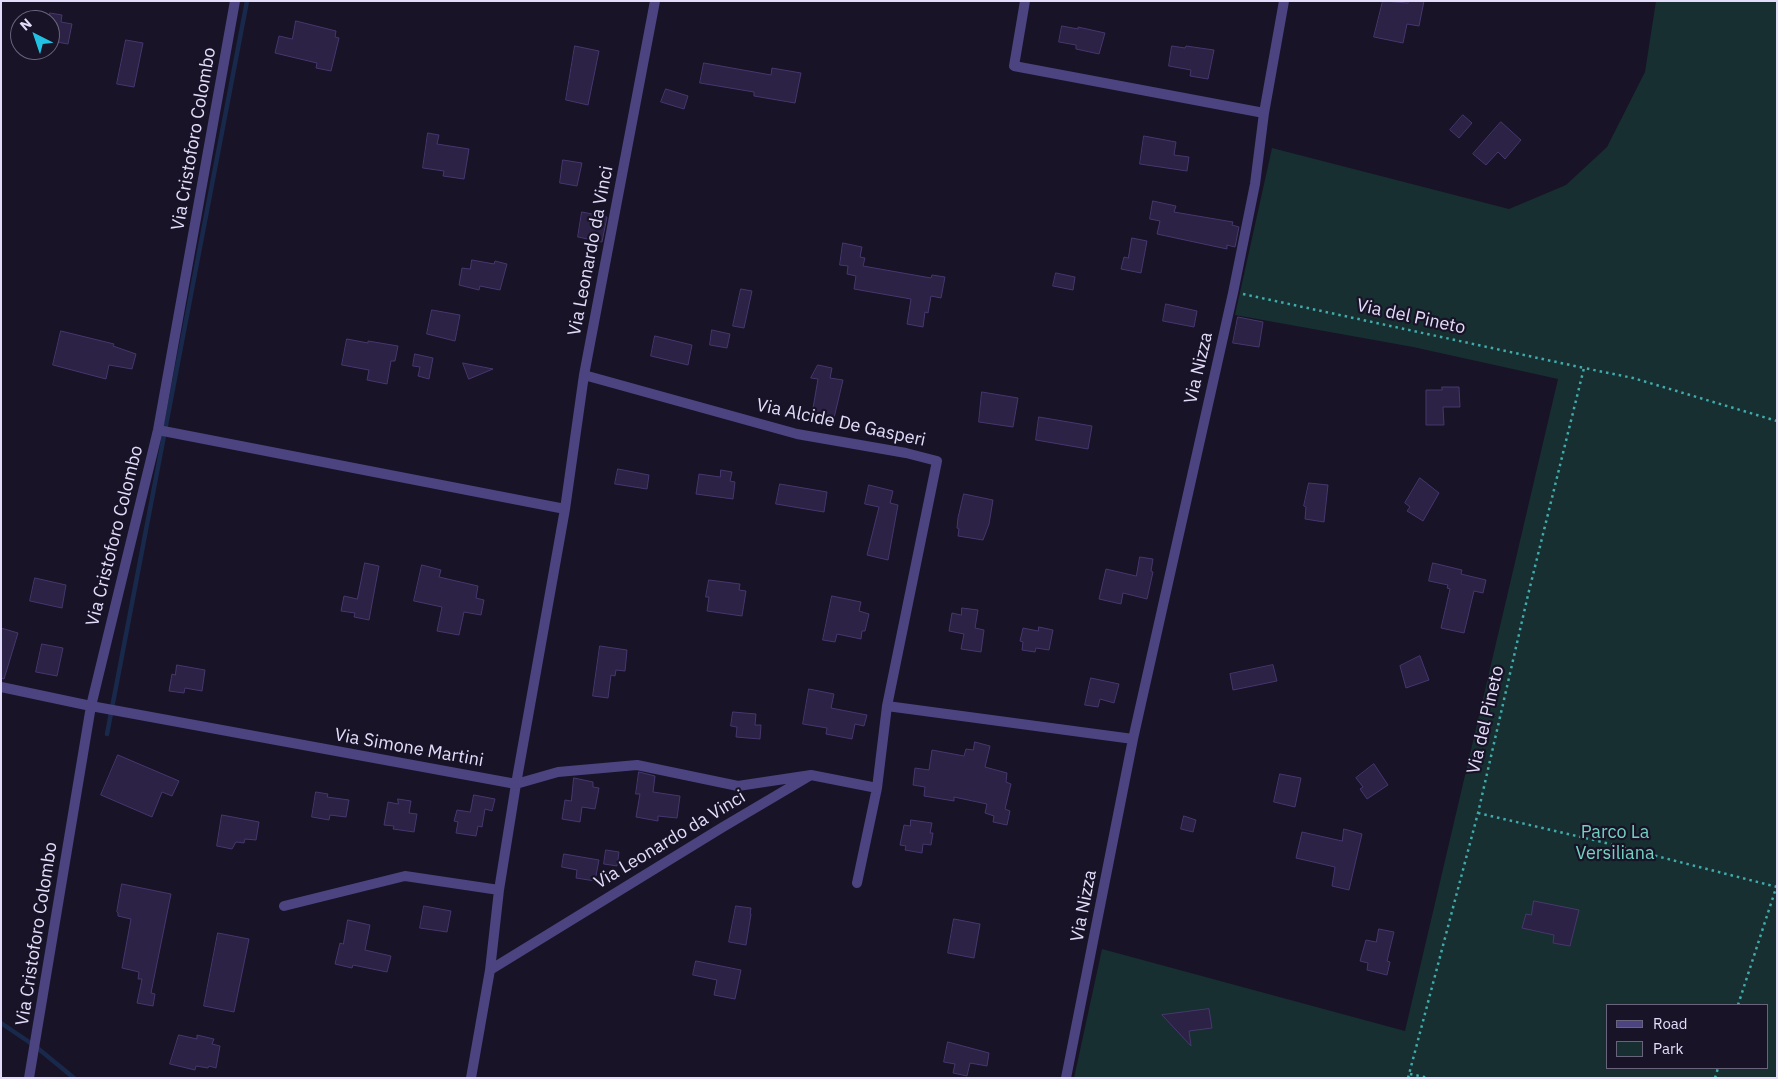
<!DOCTYPE html>
<style>
body{margin:0}
#map{position:relative;width:1778px;height:1079px;overflow:hidden;background:#181327;font-family:"IBM Plex Sans",sans-serif}
canvas{display:block}
.frame{position:absolute;inset:0;border:2px solid #e3ddfb;pointer-events:none}
.legend{position:absolute;left:1606px;top:1004px;width:162px;height:65px;box-sizing:border-box;background:#181327;border:1px solid #69647c;margin:0;padding:6px 9px;list-style:none;font-size:15px;color:#e3ddfb}
.legend li{display:flex;align-items:center;gap:10px;height:25px}
.legend b{width:25px;border:1px solid #69647c}
.north{position:absolute;left:10px;top:10px;width:50px;height:50px;box-sizing:border-box;background:#181327;border:1px solid #69647c;border-radius:50%;rotate:319deg;font-size:14px;font-weight:700;line-height:20px;text-align:center;color:#e3ddfb}
.north::after{content:'';display:block;margin:auto;width:18px;height:22px;background:#22c1e2;clip-path:polygon(50% 0,100% 100%,50% 72%,0 100%)}
</style>
<div id="map">
<canvas width="1778" height="1079"></canvas>
<div class="frame"></div>
<ul class="legend">
<li><b style="height:6px;background:#4b4480"></b>Road</li>
<li><b style="height:14px;background:#172f30"></b>Park</li>
</ul>
<div class="north">N</div>
</div>
<script>
const g = document.querySelector('canvas').getContext('2d');
g.lineJoin = 'round';
function paint(path, color) { g.fillStyle = color; g.fill(path, 'evenodd'); }
function strokePath(path, color, width, dash) { g.strokeStyle = color; g.lineWidth = width; g.lineCap = dash ? 'butt' : 'round'; g.setLineDash(dash || []); g.stroke(path); }
function write(font, color, halo, rows, align = 'center') {
  g.font = font + ' "IBM Plex Sans",sans-serif'; g.lineWidth = 4.5; g.setLineDash([]); g.textBaseline = 'middle'; g.strokeStyle = halo; g.fillStyle = color; for (const [text, x, y, turn = 0] of rows) {
    g.save(); g.translate(x, y); g.rotate((+turn || 0) * Math.PI / 180); g.textAlign = isNaN(turn) ? turn : align; if (halo) g.strokeText(text, 0, 0); g.fillText(text, 0, 0); g.restore();
  }
}
const green = new Path2D(`
 M1656,1H1777V1078H1074L1102,949L1405,1031L1558,379L1413,347L1235,315L1272,148L1509,209L1566,185L1607,147L1645,72ZM1607,1005H1767V1068H1607Z`);
const stream = new Path2D(`
 M107,734L247,1
 M1,1023L35,1046L74,1078`);
const building = new Path2D(`
 M1383,1L1408,3L1409,1H1424L1419,26L1407,24L1403,43L1374,37Z
 M50,13L62,15L61,22L72,24L68,44L57,42L55,47H50Z
 M296,21L336,31L335,37L339,38L331,71L316,68L317,63L275,53L279,36L292,39Z
 M1062,26L1078,29V27L1105,33L1099,54L1076,49V45L1059,42Z
 M126,40L143,43L134,87L117,84Z
 M575,46L599,51L588,105L566,100Z
 M1172,46L1185,48L1186,46L1214,50L1208,79L1190,76L1191,70L1169,66Z
 M704,63L771,75L772,68L801,73L795,103L754,96V92L700,83Z
 M666,89L688,96L684,109L661,102Z
 M1463,115L1472,123L1459,138L1450,130Z
 M1501,122L1521,140L1505,159L1498,152L1486,165L1473,154Z
 M428,133L439,135L437,144L469,149L464,179L443,176L444,171L423,168Z
 M1144,136L1176,142L1174,155L1189,157L1187,171L1140,164Z
 M563,160L582,163L577,186L560,183Z
 M1153,201L1176,206L1174,212L1233,222L1232,225L1239,227L1235,247L1227,245V249L1157,234L1160,221L1150,219Z
 M582,212L607,217L602,242L578,237Z
 M1132,238L1147,241L1141,273L1121,269L1124,257L1128,258Z
 M843,243L862,247L860,257L865,258L863,266L931,278L932,275L945,277L941,298L931,296L928,313L925,312L923,327L907,324L911,299L854,289L856,276L847,274L848,266L840,265Z
 M472,260L494,264L495,261L507,264L500,290L480,286L479,290L459,285L462,268L470,269Z
 M1056,273L1075,277L1073,290L1053,286Z
 M741,289L752,291L744,328L733,326Z
 M1166,304L1197,311L1194,327L1163,321Z
 M432,310L460,315L455,341L427,334Z
 M1238,317L1263,322L1259,347L1233,343Z
 M712,330L730,334L727,348L710,345Z
 M61,331L114,344L113,346L136,354L132,369L109,365L106,379L53,365Z
 M655,336L692,345L688,365L651,356Z
 M347,339L368,343V341L398,346L395,361H391L387,384L367,380L369,370L342,365Z
 M415,354L433,358L429,379L418,376L420,367L413,366Z
 M463,363L493,369L469,379Z
 M818,365L832,368L830,378L843,380L834,418L812,414L818,379L811,378Z
 M1442,387H1459L1460,407H1443L1444,425H1426V390H1442Z
 M982,392L1018,398L1013,427L979,422Z
 M1039,417L1092,426L1088,449L1036,440Z
 M618,469L649,475L647,489L615,484Z
 M721,470L732,472L730,481L735,482L733,499L696,494L699,474L720,477Z
 M1420,478L1439,493L1423,521L1407,511L1410,507L1405,503Z
 M1309,483L1328,485L1324,522L1305,519L1306,507L1304,506Z
 M780,484L827,492L824,512L776,504Z
 M869,485L893,491L890,503L898,505L888,560L867,555L879,507L865,504Z
 M964,494L993,500L989,524L983,540L958,536L959,529L957,528L958,518Z
 M1140,557L1153,559L1151,571L1153,572L1147,599L1123,593L1121,604L1099,599L1106,569L1136,576Z
 M365,563L379,566L369,620L354,617L355,613L341,611L344,596L357,599Z
 M1433,563L1462,570L1461,574L1486,580L1483,593L1474,591L1464,633L1441,628L1450,589L1447,588L1448,585L1429,581Z
 M422,565L441,570L439,577L478,586L476,598L484,600L481,615L464,612L459,635L437,631L442,607L414,601Z
 M35,578L66,585L62,608L30,601Z
 M709,580L740,584L739,590L746,591L742,616L707,611L709,597H706Z
 M832,596L861,602L859,611L869,614L865,631H862L861,639L837,634L835,642L823,640Z
 M962,608L978,610L975,628L984,630L981,652L961,649L964,634L949,631L952,613L961,615Z
 M1039,627L1053,630L1049,650L1036,648L1035,652L1022,650L1023,642L1020,641L1023,628L1038,631Z
 M1,628L18,633L4,679L1,678Z
 M42,644L63,648L57,676L36,672Z
 M600,646L627,650L625,671L616,670L615,676L611,675L608,698L593,696Z
 M1420,656L1429,680L1406,688L1400,666Z
 M177,665L205,670L202,691L185,688L184,693L169,691L172,674L175,675Z
 M1273,665L1277,681L1233,690L1230,674Z
 M1091,678L1119,684L1114,703L1100,699L1098,707L1085,705Z
 M809,689L834,694L831,708L867,715L864,726L855,724L852,739L826,734L827,728L803,724Z
 M733,712L756,714L755,725H761L760,739L736,737L737,727L731,726Z
 M975,742L990,746L985,767L1007,773L1006,782L1011,784L1005,809L1010,811L1007,825L993,822L994,816L985,813L987,804L954,797V801L924,796L925,787L913,785L915,768L929,770L932,750L964,756L966,749L973,750Z
 M118,755L179,781L172,796L162,792L152,817L101,795Z
 M1374,764L1388,785L1367,799L1360,789L1363,787L1356,778Z
 M639,772L655,776L653,792L680,796L677,818L658,816V821L636,817L640,794H636Z
 M1280,774L1301,778L1295,807L1274,802Z
 M574,778L593,782V787L599,788L595,809L582,807L580,822L562,819L565,800L571,801Z
 M316,792L328,794L327,797L349,800L346,817L330,815L329,820L312,817Z
 M474,795L495,799L492,811L485,809L482,827L478,826L476,836L456,833L458,822L454,821L457,810L470,812Z
 M398,799L411,801L409,813L417,814L414,832L393,829L394,826L384,825L388,802L398,804Z
 M222,815L259,822L256,840L245,839L244,843L236,842L232,849L217,846Z
 M1184,816L1196,820L1193,832L1181,829Z
 M911,820L932,823L930,833H933L931,845L923,844L922,853L905,850L906,846L900,845L904,825L910,826Z
 M1344,829L1362,834L1349,890L1332,886L1335,867L1296,858L1302,832L1342,841Z
 M606,850L619,852L617,866L604,864Z
 M564,854L599,860L595,881L576,878L577,870L562,867Z
 M122,884L171,894L151,993L155,994L153,1006L137,1003L142,979H138L139,972L122,968L131,919L118,916V913L117,912Z
 M1534,901L1579,910L1570,946L1553,943L1554,935L1522,928L1526,914L1531,915Z
 M424,906L451,911L447,932L420,928Z
 M736,906L751,908L750,914H751L746,945L729,942Z
 M954,919L980,924L974,958L948,953Z
 M348,920L370,925L365,950L391,956L387,972L353,965L352,968L335,964L340,943L343,944Z
 M1379,929L1394,932L1387,961L1390,962L1387,975L1367,970L1368,963L1360,961L1366,940L1376,942Z
 M218,933L249,939L234,1012L204,1006Z
 M696,961L741,970L735,999L714,995L717,980L693,975Z
 M1209,1009L1212,1028L1189,1031L1191,1046L1162,1015Z
 M179,1035L197,1039V1035L214,1039L212,1044L220,1046L216,1068L209,1066L208,1068L196,1066L195,1070L170,1064Z
 M948,1042L989,1053L987,1066L970,1063L967,1076L953,1073L955,1064L944,1062Z`);
const path = new Path2D(`
 M1243,294L1584,368
 M1478,813L1598,841L1777,887
 M1738,1005L1777,885
 M1410,1074L1429,1078
 M1408,1078L1478,813L1528,595L1584,368L1633,378L1777,421
 M1715,1078L1718,1068`);
const minor = new Path2D(`
 M1025,1L1014,66L1264,113
 M584,375L797,434L906,453L937,461L887,706L877,788L857,883
 M158,430L565,509
 M1,687L91,706L516,784L558,772L637,765L738,786L811,775
 M887,706L1133,739L1066,1078
 M1133,739L1233,293L1255,184L1264,113L1284,1
 M284,906L405,876L499,890
 M490,970L723,827L811,775L877,788
 M29,1078L91,706L158,430L235,1
 M471,1078L490,970L499,890L516,784L565,509L584,375L655,1`);
const streetNames = [
 ["Via Cristoforo Colombo",194,139,-80],
 ["Via Leonardo da Vinci",591,251,-79],
 ["Via del Pineto",1411,317,12],
 ["Via Nizza",1199,368,-77],
 ["Via Alcide De Gasperi",841,423,12],
 ["Via Cristoforo Colombo",115,536,-76],
 ["Via del Pineto",1486,720,-77],
 ["Via Simone Martini",409,748,10],
 ["Via Leonardo da Vinci",670,840,-31],
 ["Via Nizza",1084,906,-79],
 ["Via Cristoforo Colombo",37,934,-81]
];
const parkNames = [
 ["Parco La",1615,833],
 ["Versiliana",1615,854]
];
paint(green, '#172f30');
strokePath(stream, '#18294b', 4.5);
paint(building, '#2b2245');
strokePath(building, '#46376e', 1);
strokePath(path, '#40abac', 2.5, [2.5, 4]);
strokePath(minor, '#4b4480', 10);
write('18px', '#e3ddfb', '#181327', streetNames);
write('18px', '#72d2c1', '#181327', parkNames);
</script>
